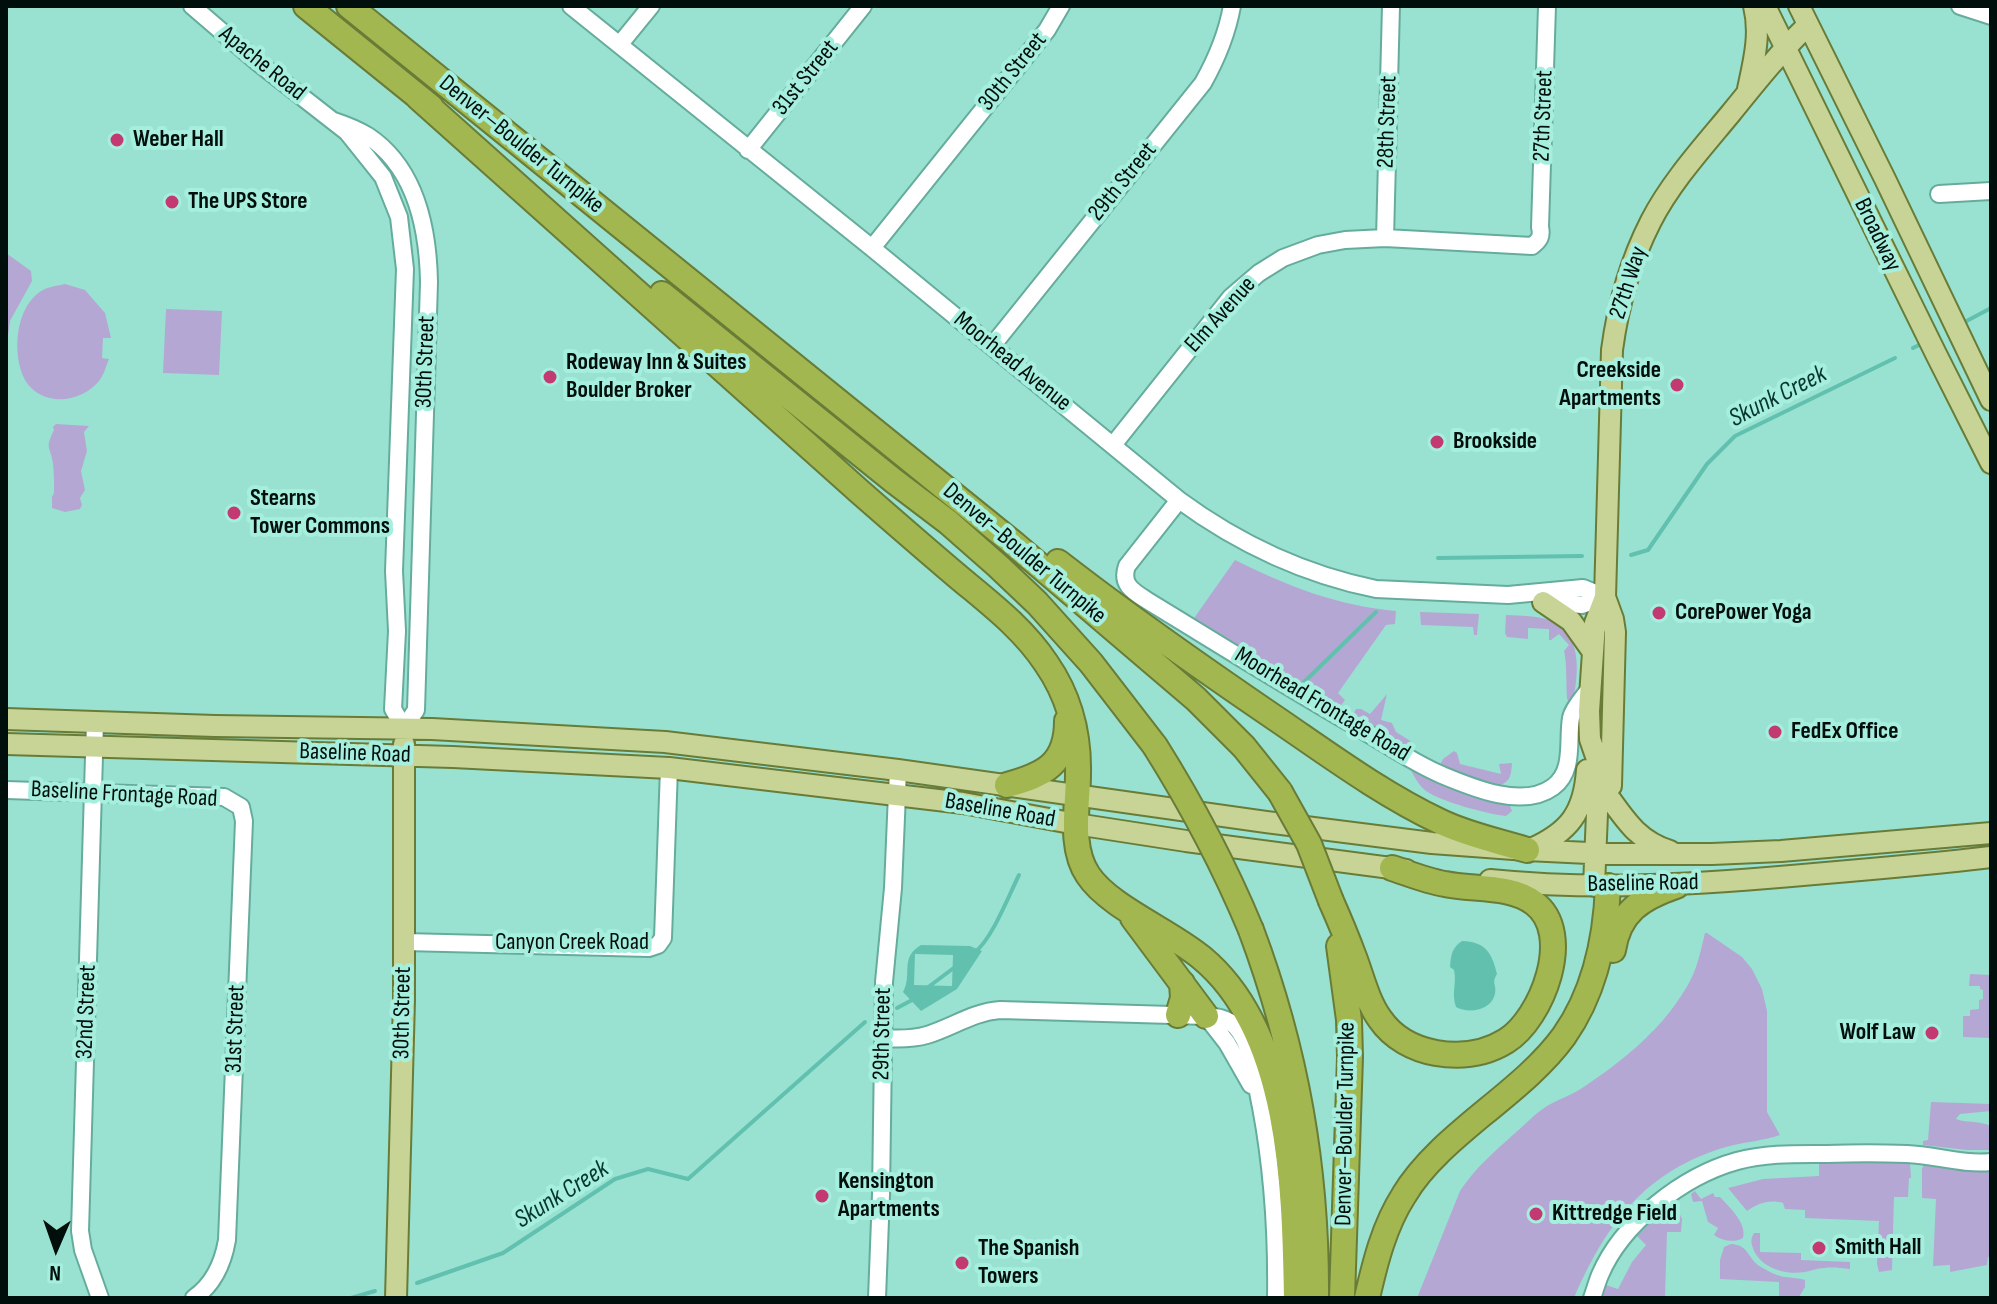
<!DOCTYPE html>
<meta charset="utf-8">
<style>
body{margin:0}
#map{position:relative;width:1997px;height:1304px;overflow:hidden;background:#99e2d2;font-family:"Sofia Sans Condensed",sans-serif}
canvas{display:block}
.frame{position:absolute;inset:0;border:8px solid #000f0b;pointer-events:none}
.north{position:absolute;left:16px;top:1208px;width:80px;height:80px;-webkit-text-stroke:6px #a6efdf;paint-order:stroke;rotate:182deg;font-size:22px;font-weight:700;line-height:32px;text-align:center;color:#000f0b}
.north::after{content:'';display:block;margin:auto;width:28px;height:36px;background:#000f0b;clip-path:polygon(50% 0,100% 100%,50% 72%,0 100%)}
</style>
<div id="map">
<canvas width="1997" height="1304"></canvas>
<div class="frame"></div>
<div class="north">N</div>
</div>
<script>
const g = document.querySelector('canvas').getContext('2d');
g.lineJoin = 'round';
function paint(path, color) { g.fillStyle = color; g.fill(path, 'evenodd'); }
function strokePath(path, color, width, dash) { g.strokeStyle = color; g.lineWidth = width; g.lineCap = dash ? 'butt' : 'round'; g.setLineDash(dash || []); g.stroke(path); }
function write(font, color, halo, rows, align = 'center') {
  g.font = font + ' "Sofia Sans Condensed",sans-serif'; g.lineWidth = 8; g.setLineDash([]); g.textBaseline = 'middle'; g.strokeStyle = halo; g.fillStyle = color; for (const [text, x, y, turn = 0] of rows) {
    g.save(); g.translate(x, y); g.rotate((+turn || 0) * Math.PI / 180); g.textAlign = isNaN(turn) ? turn : align; if (halo) g.strokeText(text, 0, 0); g.fillText(text, 0, 0); g.restore();
  }
}
const green = new Path2D(`
 M6,253L31,271L32,281L10,321L6,351Z
 M65,284L85,290L105,313L111,338H103L102,358L109,359C106,366 104,375 99,381C80,404 41,407 25,380C12,356 15,312 37,294C45,287 55,286 65,284Z
 M166,309L222,311L219,375L163,373Z
 M56,424L89,426L84,432L87,451L81,471L85,490L80,498L82,505L80,509L65,512L52,508V497L54,493C54,483 54,473 53,464C51,446 44,450 54,430L53,427Z
 M1235,560C1290,587 1335,605 1396,611L1395,624L1386,625L1338,693L1345,700L1340,707L1336,708L1192,621Z
 M1420,612L1479,614L1477,635H1474L1473,627L1421,625Z
 M1506,615C1521,616 1537,615 1551,621C1582,632 1579,674 1573,700L1570,702L1567,699C1566,685 1567,662 1564,651L1569,645L1559,634L1551,640H1549V629L1528,628V639L1507,637L1505,633Z
 M1387,694L1381,720L1392,723L1396,732L1412,742V747L1404,748L1354,718L1353,715L1356,709H1361L1370,714Z
 M1454,751L1457,753L1460,764L1501,774L1499,764L1512,763C1511,775 1511,781 1499,786L1460,774L1440,765L1443,759Z
 M1408,765L1447,787L1510,806L1512,811L1506,816C1487,814 1442,802 1426,791C1418,785 1413,774 1408,765Z
 M1705,933H1707L1742,957L1752,969L1762,989L1767,1011V1112L1780,1135C1763,1141 1744,1142 1726,1147C1645,1171 1606,1224 1574,1298H1417L1460,1191C1475,1168 1494,1152 1514,1134C1525,1125 1534,1114 1547,1106C1557,1100 1569,1096 1579,1090C1622,1062 1667,1026 1691,979C1698,965 1701,949 1705,933Z
 M1970,974L1991,975V1038L1963,1037V1016H1970V1010L1979,1009V1000L1983,999V990L1980,989V986H1969Z
 M1931,1102L1991,1104V1111L1960,1114L1956,1119C1965,1123 1978,1120 1991,1126V1150H1967L1923,1145V1141L1928,1140Z
 M1904,1160L1910,1163L1911,1178H1909L1908,1197H1894L1892,1270L1879,1272L1877,1264L1879,1221L1805,1218V1210L1785,1209L1783,1203C1770,1199 1758,1203 1747,1211L1728,1188L1763,1179L1819,1176V1162L1821,1161Z
 M1927,1163L1991,1168V1256L1988,1257L1987,1265L1950,1272V1265L1933,1266L1936,1199L1922,1198V1169L1924,1164Z
 M1695,1191L1701,1199L1713,1193L1715,1197H1720C1730,1208 1747,1223 1743,1238C1735,1243 1722,1241 1714,1235L1718,1228L1708,1222L1702,1201L1693,1202L1691,1194Z
 M1675,1204L1682,1219L1681,1232H1667L1665,1298H1602L1606,1285L1618,1289L1632,1262L1646,1245L1637,1236L1654,1219Z
 M1754,1233H1760V1252L1801,1253V1260L1850,1262V1269C1841,1268 1832,1267 1824,1268C1817,1268 1811,1271 1805,1272C1786,1275 1763,1269 1754,1251C1751,1243 1750,1240 1754,1233Z
 M1731,1244C1750,1245 1747,1259 1761,1267C1768,1271 1777,1276 1785,1277C1793,1278 1798,1278 1805,1280V1287L1799,1297L1779,1298V1282L1720,1279V1260L1724,1247Z`);
const water = new Path2D(`
 M1462,941C1486,942 1492,953 1497,974C1491,984 1497,984 1495,994C1491,1011 1468,1014 1456,1007C1451,992 1457,984 1454,970L1450,967C1451,954 1452,948 1462,941Z
 M921,945L970,946L982,951L957,989L921,1011L903,992C913,974 899,958 921,945ZM915,954L953,955L952,986L914,985Z`);
const stream = new Path2D(`
 M1961,324L1991,308
 M1913,348L1925,342
 M1631,555L1648,550L1707,464L1735,436L1895,358
 M1438,558L1582,556
 M1302,684L1376,612
 M975,952C992,939 1009,895 1019,875
 M927,988L955,967
 M897,1008L914,999
 M417,1283L503,1253L615,1179L648,1169L688,1179L865,1022
 M351,1298L375,1291`);
const minor = new Path2D(`
 M192,6L256,61L347,132L383,177L399,217L405,269L394,571L397,631L393,709L404,728L416,710L429,282C428,228 416,168 368,136C357,129 346,125 334,121
 M571,6L872,248L1179,500C1239,544 1302,574 1376,589L1508,595L1583,588L1605,597
 M1960,6L1991,16
 M620,44L651,6
 M748,150L863,6
 M1939,194L1991,191
 M1385,238L1391,6
 M872,248L1047,30L1061,6
 M992,346L1203,83C1217,58 1227,34 1232,6
 M1113,445L1231,297L1259,273L1283,258L1318,245L1345,240L1385,238L1532,246C1540,240 1542,236 1540,227L1547,6
 M1179,500L1127,566C1120,585 1134,592 1148,601C1217,643 1287,687 1357,727C1385,743 1413,763 1442,775C1473,788 1523,809 1553,787C1575,771 1567,741 1571,718C1573,708 1584,697 1590,688
 M1544,602L1582,605L1605,597
 M95,722L80,1231L83,1250L100,1298
 M6,790L224,797L241,807L244,821L227,1240C223,1263 214,1284 194,1298
 M404,942L649,948L658,945L663,938L669,768
 M1206,1016L1227,1043L1251,1085
 M883,1038C898,1039 913,1039 927,1035C953,1027 973,1012 1000,1010L1206,1016C1217,1017 1227,1018 1235,1026C1254,1047 1255,1081 1261,1107C1273,1171 1277,1234 1276,1298
 M877,1298L881,1194L884,982L893,888L898,770
 M1592,1298C1595,1290 1597,1282 1600,1275C1622,1223 1683,1176 1737,1161C1766,1153 1797,1154 1827,1154C1854,1153 1880,1153 1907,1154C1935,1155 1962,1165 1991,1162`);
const major = new Path2D(`
 M1765,6L1936,354L1991,463
 M1799,6L1885,179L1991,400
 M1748,89C1754,61 1761,34 1754,6
 M1605,597L1613,619L1615,632L1611,786
 M1543,602L1571,621L1593,652
 M6,719L215,726L432,729L665,742L898,770L1266,822L1432,843L1527,850L1609,854H1712L1781,851L1991,833
 M6,744L453,757L669,768L963,803L1076,824L1186,841L1406,870
 M1611,800C1628,824 1641,842 1670,851
 M1531,849C1569,832 1584,813 1587,770
 M1490,880C1600,891 1704,884 1814,874C1873,869 1932,864 1991,857
 M1594,886L1599,765L1590,739L1589,711L1595,623L1605,597L1612,350C1618,305 1630,262 1651,221C1671,182 1703,147 1731,113C1756,82 1780,52 1808,25
 M396,1298L404,1000V744`);
const highway = new Path2D(`
 M306,6L431,107
 M349,6L1013,543L1196,699L1244,747L1280,792
 M418,97C565,229 713,360 860,492C892,520 923,547 956,575C988,602 1022,627 1046,663C1069,696 1079,733 1078,774C1078,806 1069,847 1088,875C1109,907 1170,931 1202,958C1292,1033 1294,1190 1296,1298
 M662,294L894,481L948,522L998,566L1037,603L1091,663L1155,746
 M1058,562C1130,618 1206,671 1281,722C1332,757 1384,795 1441,822C1468,835 1498,841 1527,850
 M1007,785C1044,775 1067,764 1067,721
 M1331,901C1339,919 1347,938 1354,957C1362,978 1367,1001 1380,1019C1393,1038 1414,1049 1436,1053C1460,1057 1485,1054 1506,1041C1542,1019 1575,933 1534,903C1510,885 1473,890 1445,884C1427,881 1410,874 1392,868
 M1133,918L1206,1016
 M1251,930C1296,1050 1317,1169 1316,1298
 M1339,946L1349,1020L1350,1057L1342,1298
 M1613,950C1619,912 1641,898 1676,886
 M1178,1015L1183,998L1182,983
 M1367,1298C1375,1263 1384,1226 1404,1195C1423,1163 1456,1136 1485,1112C1513,1089 1543,1065 1564,1036C1595,992 1606,939 1608,886`);
const highwayBridge = new Path2D(`
 M1155,746C1192,805 1224,865 1251,930
 M1280,792L1309,844L1331,901`);
const markers = [
 [117,140,8,"#c33a73"],
 [172,202,8,"#c33a73"],
 [550,377,8,"#c33a73"],
 [1677,385,8,"#c33a73"],
 [1437,442,8,"#c33a73"],
 [234,513,8,"#c33a73"],
 [1659,613,8,"#c33a73"],
 [1775,732,8,"#c33a73"],
 [1932,1033,8,"#c33a73"],
 [822,1196,8,"#c33a73"],
 [1536,1214,8,"#c33a73"],
 [1819,1248,8,"#c33a73"],
 [962,1263,8,"#c33a73"]
];
const streetNames = [
 ["Apache Road",262,64,39],
 ["30th Street",1013,72,-51],
 ["31st Street",806,78,-51],
 ["27th Street",1544,116,-88],
 ["28th Street",1388,122,-88],
 ["Denver–Boulder Turnpike",521,145,39],
 ["29th Street",1123,182,-51],
 ["Broadway",1877,235,64],
 ["27th Way",1629,283,-72],
 ["Elm Avenue",1221,315,-48],
 ["30th Street",426,362,-88],
 ["Moorhead Avenue",1012,362,39],
 ["Denver–Boulder Turnpike",1024,554,40],
 ["Moorhead Frontage Road",1322,705,31],
 ["Baseline Road",355,754,2],
 ["Baseline Frontage Road",124,795,3],
 ["Baseline Road",1000,811,10],
 ["Baseline Road",1643,884,-1],
 ["Canyon Creek Road",572,943],
 ["32nd Street",87,1012,-88],
 ["30th Street",403,1013,-89],
 ["31st Street",236,1029,-88],
 ["29th Street",883,1034,-89],
 ["Denver–Boulder Turnpike",1346,1124,-89]
];
const poiNames = [
 ["Weber Hall",133,140],
 ["The UPS Store",188,202],
 ["Rodeway Inn & Suites",566,363],
 ["Boulder Broker",566,391],
 ["Creekside",1661,371,"right"],
 ["Apartments",1661,399,"right"],
 ["Brookside",1453,442],
 ["Stearns",250,499],
 ["Tower Commons",250,527],
 ["CorePower Yoga",1675,613],
 ["FedEx Office",1791,732],
 ["Wolf Law",1916,1033,"right"],
 ["Kensington",838,1182],
 ["Apartments",838,1210],
 ["Kittredge Field",1552,1214],
 ["Smith Hall",1835,1248],
 ["The Spanish",978,1249],
 ["Towers",978,1277]
];
const waterNames = [
 ["Skunk Creek",1778,397,-27],
 ["Skunk Creek",562,1195,-32]
];
paint(green, '#b5a7d3');
paint(water, '#61c1ae');
strokePath(stream, '#61c1ae', 4);
strokePath(minor, '#65ac9d', 20);
strokePath(major, '#697c37', 24);
strokePath(highway, '#697c37', 28);
strokePath(minor, '#fff', 16);
strokePath(major, '#c7d495', 20);
strokePath(highway, '#a2b74f', 24);
strokePath(highwayBridge, '#697c37', 28, []);
strokePath(highwayBridge, '#a2b74f', 24);
for (const [x, y, r, color] of markers) { const dot = new Path2D(); dot.arc(x, y, r, 0, 2 * Math.PI); g.fillStyle = color; g.fill(dot); strokePath(dot, '#a6efdf', 3); }
write('24px', '#000f0b', '#a6efdf', streetNames);
write('bold 24px', '#000f0b', '#a6efdf', poiNames, 'left');
write('italic 26px', '#07362e', '#a6efdf', waterNames);
</script>
